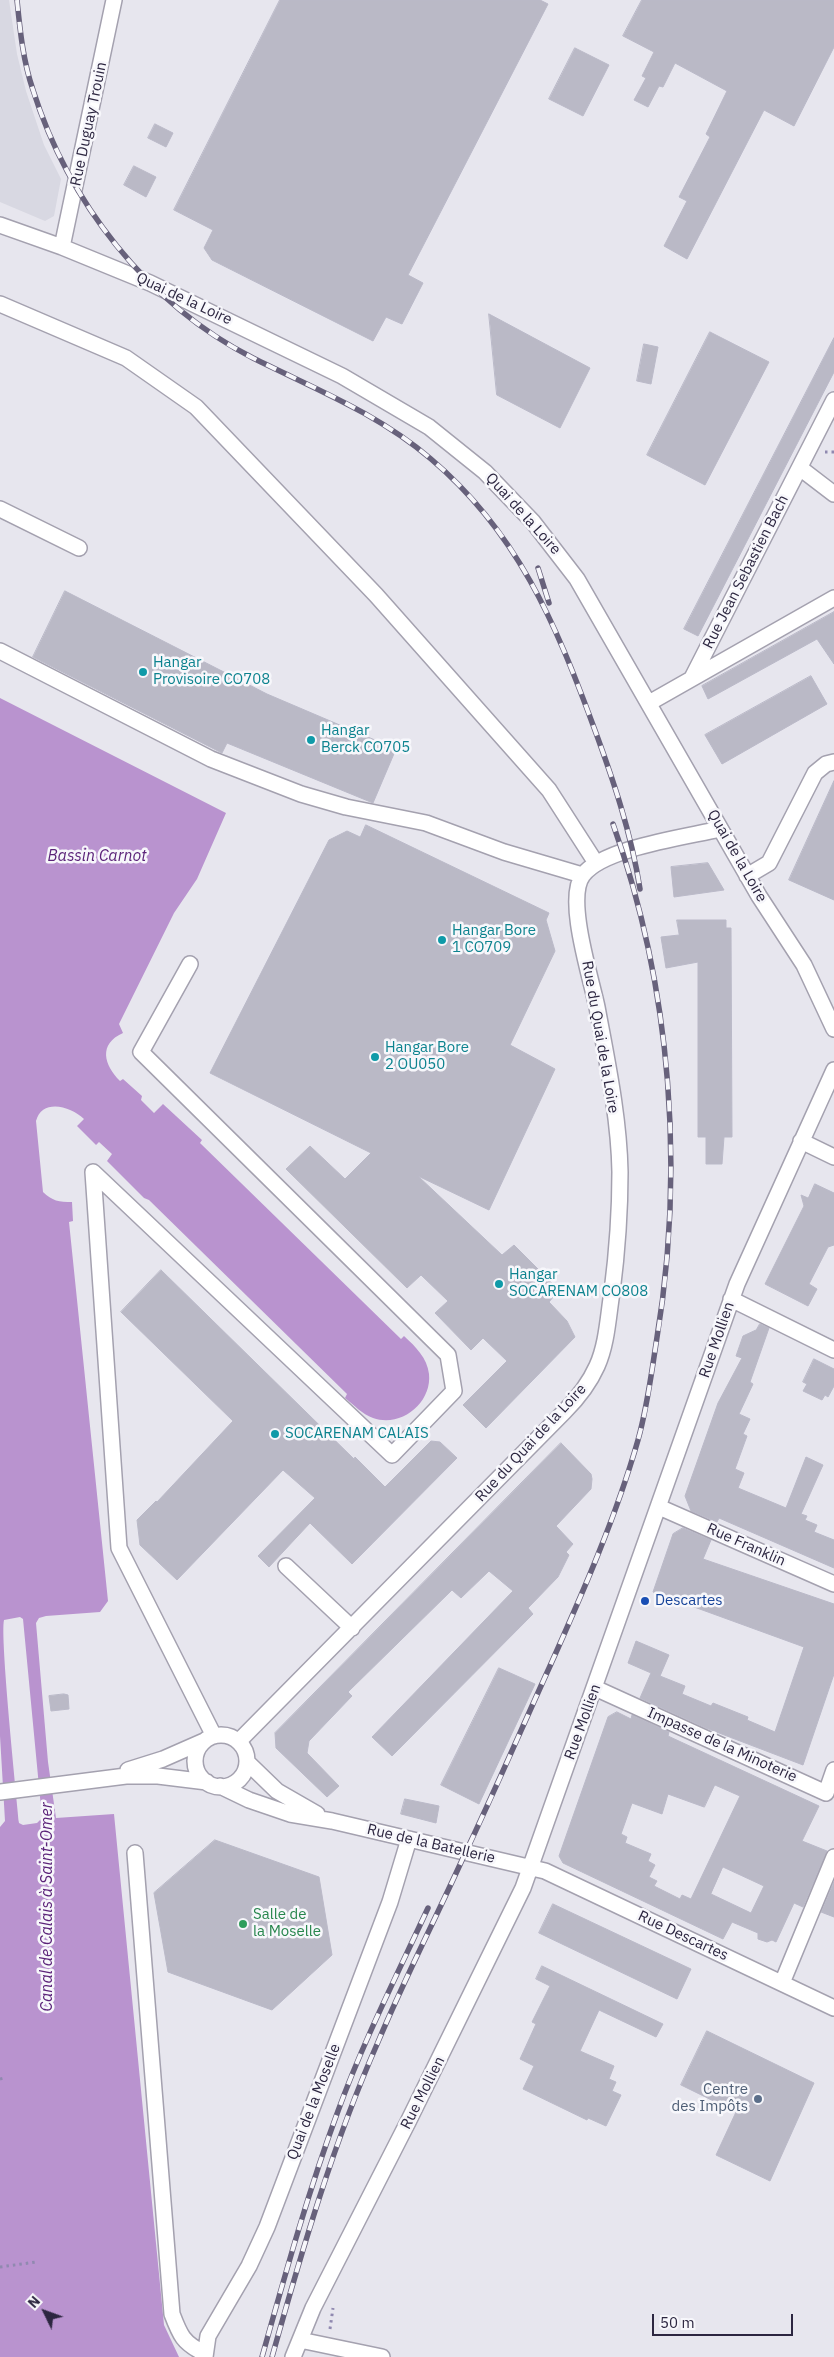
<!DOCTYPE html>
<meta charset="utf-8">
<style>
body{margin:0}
#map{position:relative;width:834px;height:2357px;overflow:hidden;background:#e7e6ee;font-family:"IBM Plex Sans",sans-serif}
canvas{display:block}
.north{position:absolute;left:20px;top:2287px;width:50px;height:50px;-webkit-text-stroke:4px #f7f7fb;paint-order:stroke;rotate:312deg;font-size:14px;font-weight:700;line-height:20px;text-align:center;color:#2c2640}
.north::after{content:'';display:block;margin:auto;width:18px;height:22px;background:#2c2640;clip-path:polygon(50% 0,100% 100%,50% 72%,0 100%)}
.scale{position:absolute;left:652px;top:2314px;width:141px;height:22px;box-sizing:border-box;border:2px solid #2c2640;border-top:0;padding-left:6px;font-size:15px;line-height:18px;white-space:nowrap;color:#2c2640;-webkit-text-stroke:4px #f7f7fb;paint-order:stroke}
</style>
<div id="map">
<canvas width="834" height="2357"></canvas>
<div class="north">N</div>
<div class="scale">50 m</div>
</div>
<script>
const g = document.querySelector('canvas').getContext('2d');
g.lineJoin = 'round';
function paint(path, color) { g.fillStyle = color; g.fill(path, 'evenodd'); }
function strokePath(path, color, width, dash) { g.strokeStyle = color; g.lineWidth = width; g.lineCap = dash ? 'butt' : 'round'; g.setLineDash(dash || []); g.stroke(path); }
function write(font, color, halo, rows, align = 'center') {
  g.font = font + ' "IBM Plex Sans",sans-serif'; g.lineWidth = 5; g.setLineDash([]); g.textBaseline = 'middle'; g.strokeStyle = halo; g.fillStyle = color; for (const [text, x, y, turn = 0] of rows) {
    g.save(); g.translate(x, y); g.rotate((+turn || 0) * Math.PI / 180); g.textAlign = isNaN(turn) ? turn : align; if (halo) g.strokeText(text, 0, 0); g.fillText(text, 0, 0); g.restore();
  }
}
const built = new Path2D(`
 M0,0H9L17,54L26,91L44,145L61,179L54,216L45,221L0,202Z`);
const water = new Path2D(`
 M0,698L226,813L197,879L174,913L119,1024L123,1033C98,1044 104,1065 120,1081L123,1079L142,1096L141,1100L154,1113L163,1104L202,1140L200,1143L401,1339L404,1336C416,1347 427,1358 429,1374C432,1403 401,1428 373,1418C362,1414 354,1405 345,1398L347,1394L149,1200L144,1198L107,1161L112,1154L99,1142L96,1145L77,1126L84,1119C71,1106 42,1098 36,1121L43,1192C52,1201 59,1202 72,1202L73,1221L69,1222L108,1601L100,1612L46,1616L39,1618L36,1623L48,1762L56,1818L114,1814L164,2325L179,2357H0V1827L5,1821L0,1736ZM20,1617L23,1619L42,1818L37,1823L23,1825L19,1823C16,1791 0,1637 4,1620Z`);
const building = new Path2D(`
 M280,0H540L548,4L408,275L423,283L402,324L386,317L373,341L212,260L204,248L213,230L174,210Z
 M642,0H834V47L794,126L764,110L687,259L664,246L687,201L679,197L710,137L706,134L727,91L675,63L663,87L659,86L648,107L634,100L646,78L642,76L654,52L623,36Z
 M575,48L609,65L583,116L549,99Z
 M155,124L173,133L166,147L148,138Z
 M134,166L156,177L146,197L124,185Z
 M489,314L590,368L560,428L497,395Z
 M710,332L769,362L705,485L647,455Z
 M834,338V372L698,636L684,629Z
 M644,344L658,347L651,384L637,381Z
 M65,591L267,694L396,749L373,803L227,743L222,753L33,657Z
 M834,612V664L817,639L708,699L702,686Z
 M811,676L827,704L722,764L705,735Z
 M834,781V900L789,880Z
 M366,825L549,913L546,920L555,951L510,1045L555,1069L489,1210L418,1176L502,1255L514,1245L559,1290L549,1302L567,1321L575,1337L486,1428L463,1405L507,1361L483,1338L471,1350L435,1313L448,1301L421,1275L407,1288L286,1169L310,1146L345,1179L371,1153L210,1073L329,840L347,831L360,837Z
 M708,863L724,890L674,897L671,867Z
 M677,920H726V928H731L732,1137H724L722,1164H706V1137H698V962L666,968L661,937L679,935Z
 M815,1184L834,1193V1245L828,1247L809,1284L817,1289L808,1306L765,1284L804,1206L801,1195L808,1198Z
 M161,1270L354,1459L355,1457L385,1487L431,1441L440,1442L457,1458L352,1564L310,1523L269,1567L258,1556L315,1498L283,1470L177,1580L140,1545L137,1520L156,1501L157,1502L233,1421L121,1312Z
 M760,1324L769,1328L750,1382L753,1384L739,1414L750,1419L743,1434L747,1436L735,1469L744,1473L738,1488L786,1508L806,1457L823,1465L801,1514L807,1516L805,1520L817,1525L814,1532L834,1540V1568L719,1518L717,1522L691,1511L685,1496L718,1403L742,1358L736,1356L743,1336L756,1330Z
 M814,1359L834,1369V1386L828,1397L825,1395L822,1400L803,1391L807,1384L803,1382Z
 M561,1443L591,1474L592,1479L591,1489L556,1526L573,1544L566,1552L569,1555L558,1577L528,1608L533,1614L392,1756L372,1737L513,1591L489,1571L461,1598L452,1590L348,1692L352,1696L309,1741L307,1753L339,1786L327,1797L276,1748L275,1733Z
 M683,1528L711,1540L703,1559L834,1604V1674L803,1765L706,1728L640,1698L651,1673L628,1663L636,1641L669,1655L660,1676L685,1686L682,1694L711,1706L713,1703L748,1717L747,1720L775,1732L804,1647L653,1592L673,1534Z
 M499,1668L535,1684L479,1804L441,1785Z
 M64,1694L68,1695L69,1709L51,1711L49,1696Z
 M617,1712L631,1719L632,1715L669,1732L668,1736L819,1806L802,1841L827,1851L803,1907L794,1903L776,1942L772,1940L767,1942L758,1939V1933L732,1922L723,1939L563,1863L559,1856L608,1717ZM715,1785L740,1796L691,1899L682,1895L680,1899L654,1886L657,1881L649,1877L655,1865L648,1861L651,1854L625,1843L627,1837L621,1834L632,1803L662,1814L668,1794L704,1807ZM723,1867L764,1886L751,1913L711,1894Z
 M405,1799L439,1806L436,1823L401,1814Z
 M215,1840L319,1877L332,1955L272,2010L168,1972L154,1893Z
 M834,1882V1917L821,1912Z
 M553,1904L691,1969L677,1999L539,1933Z
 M542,1966L663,2024L656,2037L599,2010L580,2051L614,2066L609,2079L616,2082L612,2091L621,2095L606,2126L588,2118L587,2120L523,2089L534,2066L520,2059L536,2024L532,2022L550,1986L536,1979Z
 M707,2031L814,2083L770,2181L716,2155L736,2112L681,2085Z`);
const path = new Path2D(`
 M825,452H834
 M0,2079L4,2078
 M0,2267L36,2262
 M330,2329L333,2308`);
const minor = new Path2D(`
 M0,225L62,247L150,283L342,376L429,427L485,472L533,522L577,579L759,896L804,965L834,1029
 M62,247L114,0
 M0,304L126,358L196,407L376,595L549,790L596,863
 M800,468L834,494
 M0,509L79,548
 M0,651L211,759L301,794L346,807L426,823L504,852L582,875
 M693,676L834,400
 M649,703L834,598
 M747,876L769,863L815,773L826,764L834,762
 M190,964L141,1052L448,1355L454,1391L392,1455L93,1172L119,1548L214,1736
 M801,1141L834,1157
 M731,1299L834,1350
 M659,1507L834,1584
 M286,1566L352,1628
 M595,1688L826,1793L834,1770
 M195 1761a26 26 0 1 1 52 0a26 26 0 1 1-52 0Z
 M239,1741L564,1412C578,1398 589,1384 597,1366C607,1344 608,1317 612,1292C617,1253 620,1212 620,1172C619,1117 607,1061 597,1007C591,978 565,898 583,875C603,848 686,837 720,829
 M247,1762L277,1791L317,1814
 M128,1770L163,1759L204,1741
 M220,1786L249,1800L290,1814L332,1821L545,1871L834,2008
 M0,1792L126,1776H158L207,1782
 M135,1853L172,2314C180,2335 183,2343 204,2353
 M782,1983L834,1857
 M300,2340L382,2357
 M205,2357L208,2336L249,2266L267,2227L390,1902L409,1839
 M293,2357L313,2308L408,2122L523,1888L737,1284L834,1070`);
const rail = new Path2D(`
 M17,0C20,30 23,61 33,90C68,201 147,304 253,358C315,389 377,413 431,459C517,532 555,622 593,725C613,779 631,832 640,889
 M538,568L549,603
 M262,2357C285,2275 308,2192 338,2111C363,2042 397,1975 428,1908
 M272,2357C302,2250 333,2144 378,2042C404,1980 435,1920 463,1858C493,1795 521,1730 550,1666C583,1592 616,1517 638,1440C647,1408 651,1376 656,1344C685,1172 672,989 613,824`);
const markers = [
 [143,672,5,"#0f9aa8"],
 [311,740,5,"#0f9aa8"],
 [442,940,5,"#0f9aa8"],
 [375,1057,5,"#0f9aa8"],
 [499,1284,5,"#0f9aa8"],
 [275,1434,5,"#0f9aa8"],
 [645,1601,5,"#1a4fb4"],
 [243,1924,5,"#2e9e5b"],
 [758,2099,5,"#5c6f8a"]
];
const streetNames = [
 ["Rue Duguay Trouin",89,124,-78],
 ["Quai de la Loire",184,299,25],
 ["Quai de la Loire",523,514,48],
 ["Rue Jean Sebastien Bach",746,572,-63],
 ["Quai de la Loire",737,856,60],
 ["Rue du Quai de la Loire",600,1037,80],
 ["Rue Mollien",717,1340,-71],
 ["Rue du Quai de la Loire",531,1443,-47],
 ["Rue Franklin",746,1545,24],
 ["Rue Mollien",583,1722,-70],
 ["Impasse de la Minoterie",722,1745,24],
 ["Rue de la Batellerie",431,1844,13],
 ["Rue Descartes",683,1936,25],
 ["Rue Mollien",423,2093,-63],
 ["Quai de la Moselle",314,2102,-69]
];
const cultureNames = [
 ["Hangar",153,663],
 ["Provisoire CO708",153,680],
 ["Hangar",321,731],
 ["Berck CO705",321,748],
 ["Hangar Bore",452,931],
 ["1 CO709",452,948],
 ["Hangar Bore",385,1048],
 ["2 OU050",385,1065],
 ["Hangar",509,1275],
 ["SOCARENAM CO808",509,1292],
 ["SOCARENAM CALAIS",285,1434]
];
const transitNames = [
 ["Descartes",655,1601]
];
const leisureNames = [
 ["Salle de",253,1915],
 ["la Moselle",253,1932]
];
const serviceNames = [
 ["Centre",748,2090],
 ["des Impôts",748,2107]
];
const waterNames = [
 ["Bassin Carnot",97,856],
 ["Canal de Calais à Saint-Omer",47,1907,-90]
];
paint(built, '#d8d8e2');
paint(water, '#b993cf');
paint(building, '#bab9c6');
strokePath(building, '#bab9c8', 1);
strokePath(minor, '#a4a1af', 18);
strokePath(path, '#9089b0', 3, [2.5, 4]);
strokePath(minor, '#fff', 15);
strokePath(rail, '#67617b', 5.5);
strokePath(rail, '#f7f7fb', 4, [11]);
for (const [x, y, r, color] of markers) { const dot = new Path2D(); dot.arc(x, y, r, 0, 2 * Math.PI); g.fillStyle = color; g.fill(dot); strokePath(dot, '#f7f7fb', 2); }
write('15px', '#2c2640', '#f7f7fb', streetNames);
write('15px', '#0d838f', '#f7f7fb', cultureNames, 'left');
write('15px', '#164399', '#f7f7fb', transitNames, 'left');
write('15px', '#27864d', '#f7f7fb', leisureNames, 'left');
write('15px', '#4e5e75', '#f7f7fb', serviceNames, 'right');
write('italic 16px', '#5b2379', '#f7f7fb', waterNames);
</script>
